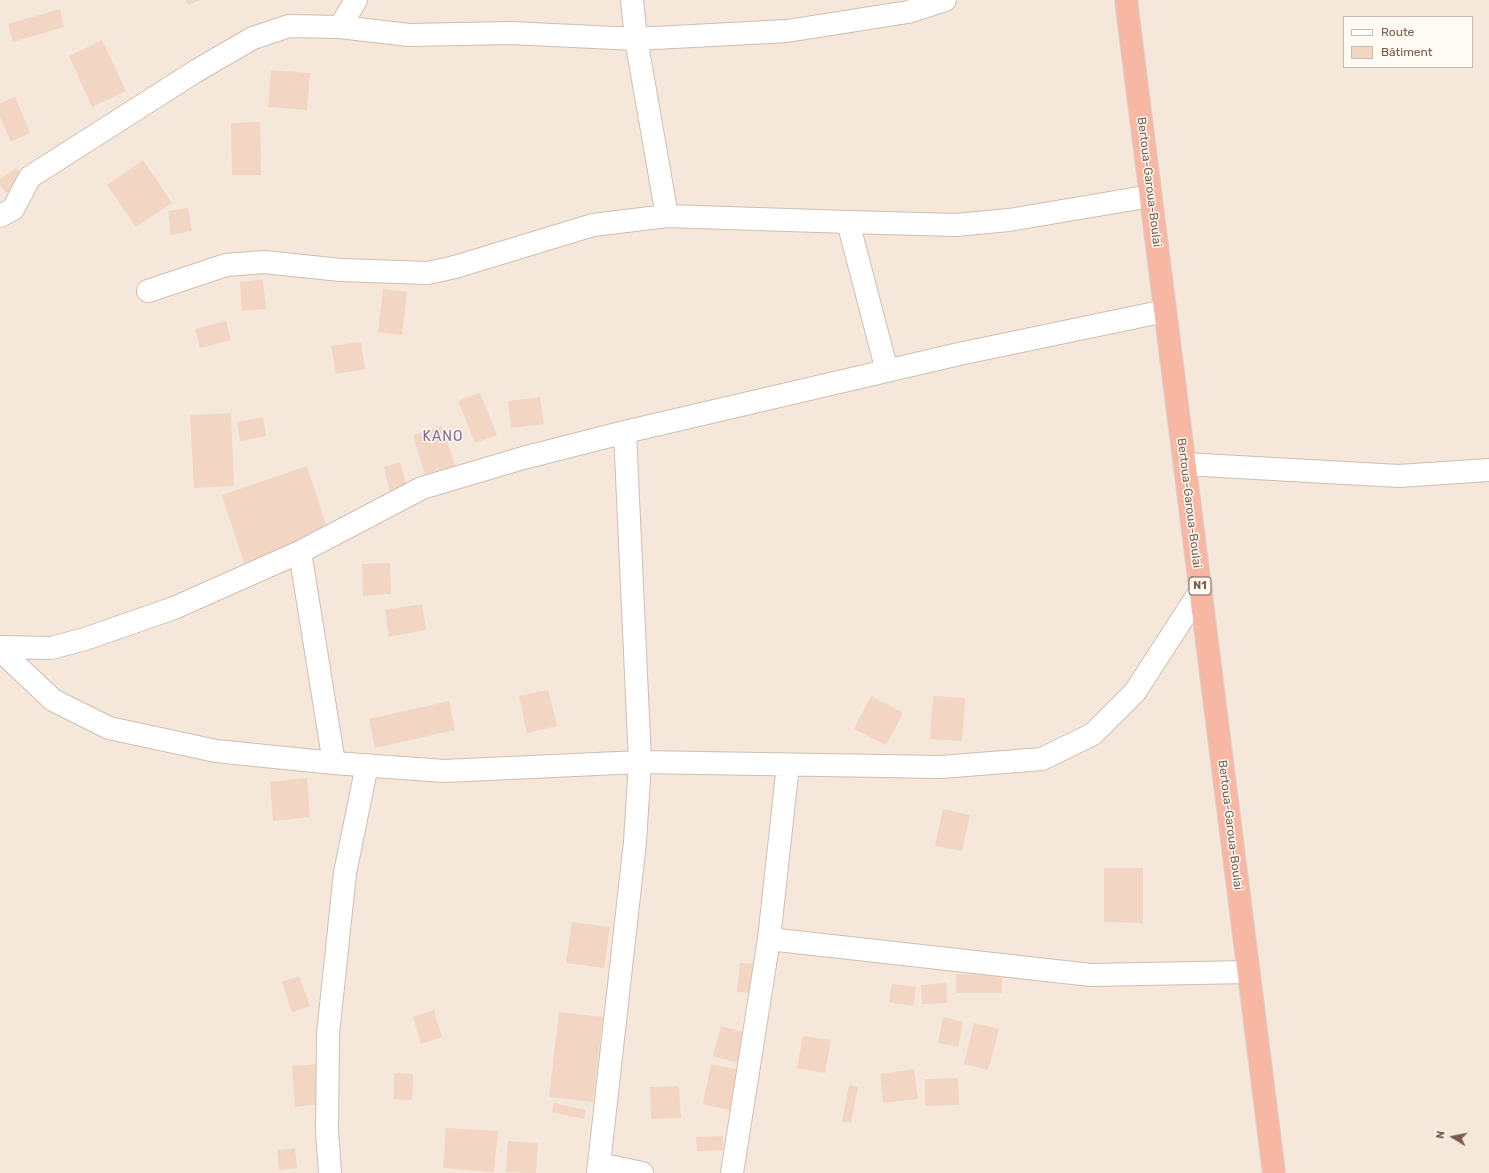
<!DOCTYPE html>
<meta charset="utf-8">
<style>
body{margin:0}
#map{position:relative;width:1489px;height:1173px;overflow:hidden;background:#fdf6ec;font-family:Rubik,sans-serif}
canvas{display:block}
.legend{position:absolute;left:1343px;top:16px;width:130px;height:52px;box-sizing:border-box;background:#fffaf3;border:1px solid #cabbb1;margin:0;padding:5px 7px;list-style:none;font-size:12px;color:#7a5c4d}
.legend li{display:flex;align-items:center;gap:8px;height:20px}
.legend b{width:20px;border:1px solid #cabbb1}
.north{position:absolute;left:1433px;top:1117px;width:40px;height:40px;-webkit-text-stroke:3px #fffaf3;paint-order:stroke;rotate:280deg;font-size:11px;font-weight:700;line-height:16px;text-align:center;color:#7a5c4d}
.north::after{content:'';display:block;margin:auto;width:14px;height:18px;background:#7a5c4d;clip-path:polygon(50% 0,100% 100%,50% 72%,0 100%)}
</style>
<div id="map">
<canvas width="1489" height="1173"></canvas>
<ul class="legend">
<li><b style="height:5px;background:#fff"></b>Route</li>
<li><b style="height:11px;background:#f3d5c3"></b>Bâtiment</li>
</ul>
<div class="north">N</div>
</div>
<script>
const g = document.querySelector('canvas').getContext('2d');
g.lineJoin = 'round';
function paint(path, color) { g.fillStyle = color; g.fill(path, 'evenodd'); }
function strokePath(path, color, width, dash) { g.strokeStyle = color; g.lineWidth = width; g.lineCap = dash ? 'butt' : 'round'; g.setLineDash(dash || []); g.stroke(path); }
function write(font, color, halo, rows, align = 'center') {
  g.font = font + ' Rubik,sans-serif'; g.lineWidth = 3; g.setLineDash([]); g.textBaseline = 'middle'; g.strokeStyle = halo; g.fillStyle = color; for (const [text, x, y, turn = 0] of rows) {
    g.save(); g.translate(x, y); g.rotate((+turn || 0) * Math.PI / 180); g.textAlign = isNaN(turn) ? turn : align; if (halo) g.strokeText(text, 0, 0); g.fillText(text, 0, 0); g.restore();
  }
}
const residential = new Path2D(`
 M0,0H1489V1173H0ZM1344,17H1472V67H1344Z`);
const building = new Path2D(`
 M186,0H200L188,5Z
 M60,9L64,27L13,42L8,24Z
 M102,40L126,91L92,107L69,56Z
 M271,70L310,73L307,110L268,107Z
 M15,97L30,133L11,142L0,117V103Z
 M260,122L261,175H232L231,123Z
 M143,160L172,203L136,227L107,185Z
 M16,168L25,180L6,193L0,185V179Z
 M188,208L192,231L171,235L168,211Z
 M263,279L266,309L242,311L240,282Z
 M383,289L407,292L402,335L378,332Z
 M226,321L231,340L200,348L195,329Z
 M361,342L365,369L336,374L331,346Z
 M480,393L497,435L475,443L458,401Z
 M540,397L544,424L511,428L508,401Z
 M231,413L234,486L194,488L190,415Z
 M263,417L266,436L240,441L237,422Z
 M442,426L457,471L427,481L413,435Z
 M400,462L407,488L390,493L384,467Z
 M307,466L329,535L244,563L222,495Z
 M390,563L391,594L363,596L362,564Z
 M422,604L426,630L389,637L385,610Z
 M548,690L557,726L527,733L519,696Z
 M871,696L903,713L886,745L854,729Z
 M933,696L965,698L962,741L930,739Z
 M449,701L455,730L375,748L369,719Z
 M307,778L310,817L273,821L270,782Z
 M943,809L970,815L962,851L935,846Z
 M1104,868H1143V923L1104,922Z
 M572,922L610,927L604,968L566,963Z
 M740,963L755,964L753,993L737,992Z
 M956,974L1002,975V993H956Z
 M299,976L310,1006L292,1012L282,982Z
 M946,983L947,1003L922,1004L921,985Z
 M892,984L916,987L913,1006L889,1002Z
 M434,1010L442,1037L421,1044L413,1017Z
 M559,1012L603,1017L593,1102L549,1097Z
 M943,1017L963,1022L958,1047L938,1043Z
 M974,1023L999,1029L988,1070L964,1064Z
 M721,1026L747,1033L738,1063L713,1056Z
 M803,1036L831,1040L825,1073L797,1068Z
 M319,1064L322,1104L295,1107L292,1066Z
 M711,1064L741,1070L732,1111L703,1104Z
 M914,1069L918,1099L883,1103L880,1074Z
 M394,1073L413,1074L412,1100L394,1099Z
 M958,1078L959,1105L925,1106V1079Z
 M849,1085L858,1087L851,1123L842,1122Z
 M679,1086L681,1118L651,1119L650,1087Z
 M554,1103L586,1110L584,1119L552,1112Z
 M446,1128L498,1131L494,1172L443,1168Z
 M723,1136V1150L697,1151L696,1137Z
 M508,1141L538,1143L536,1173L506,1172Z
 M295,1148L297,1168L279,1170L277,1150Z`);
const minor = new Path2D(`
 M632,0L636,39L667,216
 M340,27L356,0
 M0,216L13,209L30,177L196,71L253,38L289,26L340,27L409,35L510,33L636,39L787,31L908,12L945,0
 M848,222L887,371
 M148,291L226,265L264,262L341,270L428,273L455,267L593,225L667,216L848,222L956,225L1009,220L1151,196
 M1184,464L1399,476L1489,470
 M300,552L334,763
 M0,647L51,648L85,639L174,608L300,552L422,488L523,458L625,432L959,354L1165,311
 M0,650L53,700L109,728L216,751L334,763L444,771L640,762L941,767L1042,759L1093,734L1135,692L1201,590
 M769,939L1091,975L1248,972
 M599,1164L642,1173
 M330,1173L327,1131L328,1034L345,873L367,765
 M598,1173L635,842L640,762L625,432
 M732,1173L769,939L788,765`);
const highway = new Path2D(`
 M1126,0L1274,1173`);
const shields = [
 [1200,586,22]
];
const shieldNames = [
 ["N1",1200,586]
];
const streetNames = [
 ["Bertoua-Garoua-Boulai",1149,182,83],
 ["Bertoua-Garoua-Boulai",1189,503,83],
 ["Bertoua-Garoua-Boulai",1230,825,83]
];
const quarterNames = [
 ["KANO",443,437]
];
paint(residential, '#f5e8da');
paint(building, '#f3d5c3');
strokePath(minor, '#d1beb0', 24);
strokePath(highway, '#dad1cd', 24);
strokePath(minor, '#fff', 22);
strokePath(highway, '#f7b7a3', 22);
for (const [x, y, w] of shields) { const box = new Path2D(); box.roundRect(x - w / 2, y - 9, w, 18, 3); g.fillStyle = '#fffaf3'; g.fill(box); strokePath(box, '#7a5c4d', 1); }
write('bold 11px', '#7a5c4d', null, shieldNames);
write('12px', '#7a5c4d', '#fffaf3', streetNames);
g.letterSpacing = '1px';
write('14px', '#846695', '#fffaf3', quarterNames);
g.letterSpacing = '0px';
</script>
